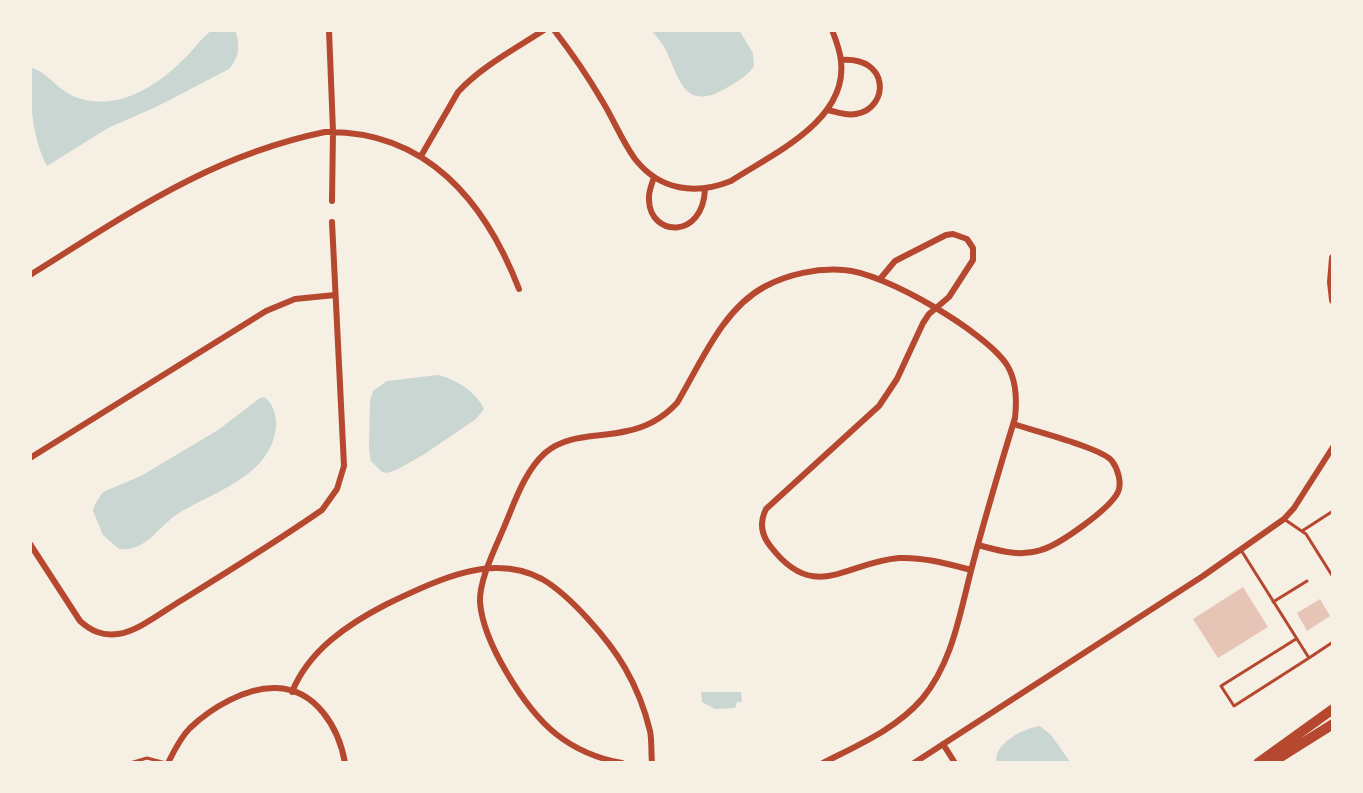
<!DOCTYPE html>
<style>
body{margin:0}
#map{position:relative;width:1363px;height:793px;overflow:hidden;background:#f6efe4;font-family:"Varela Round",sans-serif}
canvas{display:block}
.frame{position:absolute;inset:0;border:32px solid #f6efe4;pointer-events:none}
</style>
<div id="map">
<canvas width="1363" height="793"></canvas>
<div class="frame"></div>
</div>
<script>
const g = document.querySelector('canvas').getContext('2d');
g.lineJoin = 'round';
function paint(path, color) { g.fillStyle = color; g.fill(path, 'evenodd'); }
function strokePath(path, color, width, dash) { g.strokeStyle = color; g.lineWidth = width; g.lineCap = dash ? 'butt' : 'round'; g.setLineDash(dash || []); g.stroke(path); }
const water = new Path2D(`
 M212,30H235C240,45 240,57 229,69L156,107L108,128L47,166C32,137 30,102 30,69L33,68C49,74 59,91 75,97C115,112 155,88 183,60C194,50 200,39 212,30Z
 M651,30H739L753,53L754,66C746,78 733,84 721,91C687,108 680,83 669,57C665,46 658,38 651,30Z
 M438,375C456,380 475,390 484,409L476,419L423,455L396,470L387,473L382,472L371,461L369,448L370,401L373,391L387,381Z
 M264,397C273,403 276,414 276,425C273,475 215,491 179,513C158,526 147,552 119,549L103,535L93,511L95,504L103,492L141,476L218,430L260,398Z
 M701,692H741L742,702H737L735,708L715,709L702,702Z
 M1040,726L1051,735L1071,763H997C992,744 1024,728 1040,726Z`);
const building = new Path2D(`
 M1243,587L1268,627L1218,658L1193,619Z
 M1320,599L1330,616L1307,631L1297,613Z`);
const service = new Path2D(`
 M1284,519L1306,534L1333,577
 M1333,527V539
 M1302,531L1333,511
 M1241,550L1309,658L1333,642
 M1273,602L1307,581
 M1296,639L1221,686L1234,706L1309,658
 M130,763L147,758L166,763`);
const minor = new Path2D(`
 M329,30L333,131L332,201
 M554,30C571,52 587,75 601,99C613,118 622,141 635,159C660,191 696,195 731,181C772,154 848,121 841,61C840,50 836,40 832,30
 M828,110C837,112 846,116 856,114C890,108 890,56 841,60
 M421,156L458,92C482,66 515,49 544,30
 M654,177C652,184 648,192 649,200C650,237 703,240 705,189
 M30,275C128,214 209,156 325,132C426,130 485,201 519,289
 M880,279L895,261L946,235L953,234L967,239L973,248V260L949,297L929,314L923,323L897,379L879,406L766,509C759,523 761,535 771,547C815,604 846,562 899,558C924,557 948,564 971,570
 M30,458L266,311L295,299L335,295
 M30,544L80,621C91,631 102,636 118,634C137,632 165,610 182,600C229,571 276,542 322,510L337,489L344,466L332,222
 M978,545C1000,551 1019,557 1041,550C1059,545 1110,509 1118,492C1122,483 1118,469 1112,461C1102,448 1033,431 1014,424
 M292,692C309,650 348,624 387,604C418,589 463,567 498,568C513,568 529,572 542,579C570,595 609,640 625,668C636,687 645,710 650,731C652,741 651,753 652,763
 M943,744L955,763
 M168,763C174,751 180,738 190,728C211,708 246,687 276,688C316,689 339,728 345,763
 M622,763C599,759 575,749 556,734C525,709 483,643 480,602C479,578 498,543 507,520C516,498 526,470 545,453C568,433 599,438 627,431C648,427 663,418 677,403C701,363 722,310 764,287C788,274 817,268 844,270C883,272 986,332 1007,365C1017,381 1017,400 1015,418C1000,467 985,517 972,567C960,612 953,662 922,699C896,729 858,745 823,763
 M914,763L1203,576L1284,519L1294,508L1333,447`);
const tertiary = new Path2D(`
 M1333,258L1331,282L1333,300`);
const motorway = new Path2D(`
 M1258,763L1333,709
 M1271,763L1333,724`);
paint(water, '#c9d6d2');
paint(building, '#e6c5b7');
strokePath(service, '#b5482f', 3);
strokePath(minor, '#b5482f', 6);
strokePath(tertiary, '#b5482f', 8);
strokePath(motorway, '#b5482f', 10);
</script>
